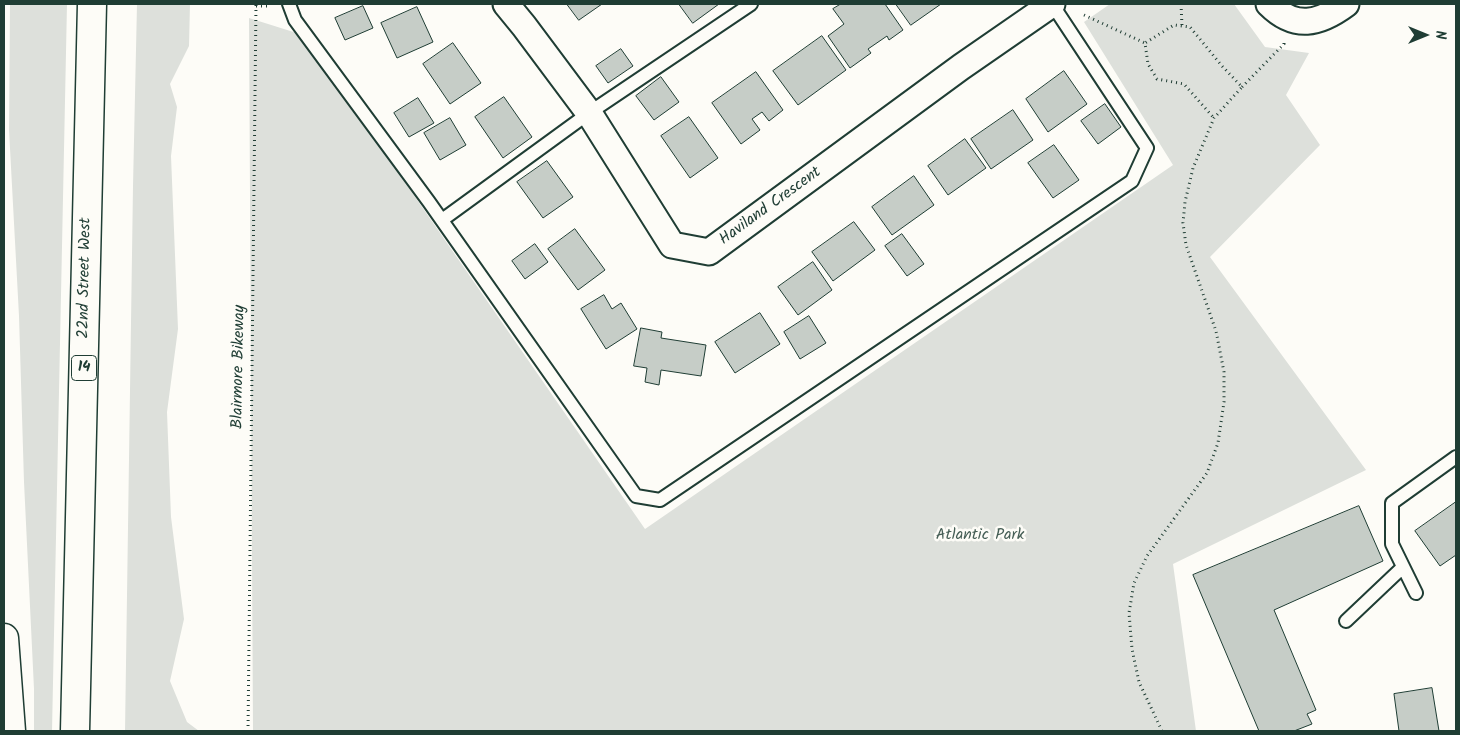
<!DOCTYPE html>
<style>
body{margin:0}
#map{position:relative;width:1460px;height:735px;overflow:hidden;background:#fdfcf7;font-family:Kalam,sans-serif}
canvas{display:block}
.frame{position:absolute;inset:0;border:5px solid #1f3d34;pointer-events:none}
.north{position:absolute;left:1400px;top:10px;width:50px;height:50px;-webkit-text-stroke:4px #fdfcf7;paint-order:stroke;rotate:90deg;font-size:14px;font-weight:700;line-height:20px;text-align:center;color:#1f3d34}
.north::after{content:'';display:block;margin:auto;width:18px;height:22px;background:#1f3d34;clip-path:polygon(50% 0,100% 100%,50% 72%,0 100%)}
</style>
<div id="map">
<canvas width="1460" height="735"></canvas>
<div class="frame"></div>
<div class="north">N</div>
</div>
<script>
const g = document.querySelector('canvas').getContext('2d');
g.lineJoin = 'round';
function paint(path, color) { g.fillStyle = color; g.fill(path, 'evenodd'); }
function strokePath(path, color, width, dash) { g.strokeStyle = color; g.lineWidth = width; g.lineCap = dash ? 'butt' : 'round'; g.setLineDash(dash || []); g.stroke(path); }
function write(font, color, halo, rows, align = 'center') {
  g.font = font + ' Kalam,sans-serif'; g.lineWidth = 5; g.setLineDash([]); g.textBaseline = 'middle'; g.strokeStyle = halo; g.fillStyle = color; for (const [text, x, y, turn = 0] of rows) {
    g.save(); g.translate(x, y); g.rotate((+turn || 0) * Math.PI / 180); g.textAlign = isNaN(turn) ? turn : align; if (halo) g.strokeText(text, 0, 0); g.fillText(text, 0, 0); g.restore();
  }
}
const green = new Path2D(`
 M10,4H67L52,731H34V689L24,482L19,316L9,130Z
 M137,4H190L189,46L170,84L177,107L171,156L178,329L167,412L171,517L184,619L170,681L187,722L199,731H125L133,186Z
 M1110,4H1234L1265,47L1309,53L1286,95L1320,145L1210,257L1366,470L1173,564L1196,731H253L249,18L303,35L645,529L1173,165L1084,22Z`);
const building = new Path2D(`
 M567,4H602L579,20Z
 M679,4H719L693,23Z
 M841,4H885L903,30L889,40L887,36L868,49L871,53L850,68L828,36L844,24L833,9Z
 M896,4H941L911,25Z
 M363,6L373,28L345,40L335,18Z
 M417,7L433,42L397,58L381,23Z
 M822,36L846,70L798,105L773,71Z
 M453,43L481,83L450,104L423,64Z
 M621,49L633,66L608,83L596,66Z
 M1064,71L1087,104L1048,132L1026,99Z
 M756,72L783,110L769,121L762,112L752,119L760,130L741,144L712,103Z
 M661,77L679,102L654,120L636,96Z
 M504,97L532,137L503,158L475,117Z
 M418,98L434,123L409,137L394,113Z
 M1105,104L1121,127L1098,144L1081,121Z
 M1013,110L1033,140L991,169L971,139Z
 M689,117L718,158L690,178L661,136Z
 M450,118L466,145L440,160L424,133Z
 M965,139L986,168L948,195L928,166Z
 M1054,145L1079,180L1053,198L1028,163Z
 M547,161L573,197L543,218L517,182Z
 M914,176L934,205L892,235L872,207Z
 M854,222L875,250L833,281L812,252Z
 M575,229L605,270L578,290L548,249Z
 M902,234L924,264L907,276L885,246Z
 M535,244L548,262L525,279L512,261Z
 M813,262L832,290L798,315L778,287Z
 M604,295L612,309L621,303L637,329L606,349L581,309Z
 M760,313L780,344L735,373L715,342Z
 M809,316L826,343L800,359L784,332Z
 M641,328L662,332L661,338L706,345L701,376L661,370L659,385L645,382L647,368L634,366Z
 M1456,502V555L1440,566L1415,531Z
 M1359,506L1383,561L1274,610L1316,710L1307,714L1312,724L1294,731H1259L1193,575Z
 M1432,688L1439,731H1399L1394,694Z`);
const path = new Path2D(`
 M1181,4L1182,26
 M256,6H271
 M1084,15L1145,43
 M1242,87L1284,44V42
 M248,731L256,4
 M1162,731L1139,682L1132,649L1129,613L1134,583L1147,556L1207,473L1218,443L1224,402V372L1216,331L1186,245L1183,223L1185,202L1193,168L1214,118L1242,87L1222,66L1190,27L1174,25L1145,43L1148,64L1157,79L1184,84L1214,118`);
const service = new Path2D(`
 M289,4L295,20L429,202L636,496L660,500L1132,181L1147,148L1052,4
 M442,220L589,113L751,4
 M1416,593L1392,544V503L1456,457
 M1346,621L1403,567`);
const minor = new Path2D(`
 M506,4L524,26L589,113L672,245L709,252L961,67L1052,4
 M1269,4C1295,30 1319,24 1346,4`);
const trunk = new Path2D(`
 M4,638L11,731
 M75,731L92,4`);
const shields = [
 [84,368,25]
];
const shieldNames = [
 ["14",84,368]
];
const streetNames = [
 ["Haviland Crescent",771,207,-36],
 ["22nd Street West",86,278,-89],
 ["Blairmore Bikeway",240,367,-89]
];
const parkNames = [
 ["Atlantic Park",980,536]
];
paint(green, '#dde0db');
paint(building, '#c6cdc7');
strokePath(building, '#1f3d34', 1);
strokePath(service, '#1f3d34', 16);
strokePath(minor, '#1f3d34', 29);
strokePath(trunk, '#1f3d34', 31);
strokePath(path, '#1f3d34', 3, [1, 4]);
strokePath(service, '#fdfcf7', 12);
strokePath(minor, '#fdfcf7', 25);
strokePath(trunk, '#fdfcf7', 28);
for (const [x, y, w] of shields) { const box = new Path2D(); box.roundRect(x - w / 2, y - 12.5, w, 25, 4); g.fillStyle = '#fdfcf7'; g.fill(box); strokePath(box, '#1f3d34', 1); }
write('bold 15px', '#1f3d34', null, shieldNames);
write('16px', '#1f3d34', '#fdfcf7', streetNames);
write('16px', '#455e55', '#fdfcf7', parkNames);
</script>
